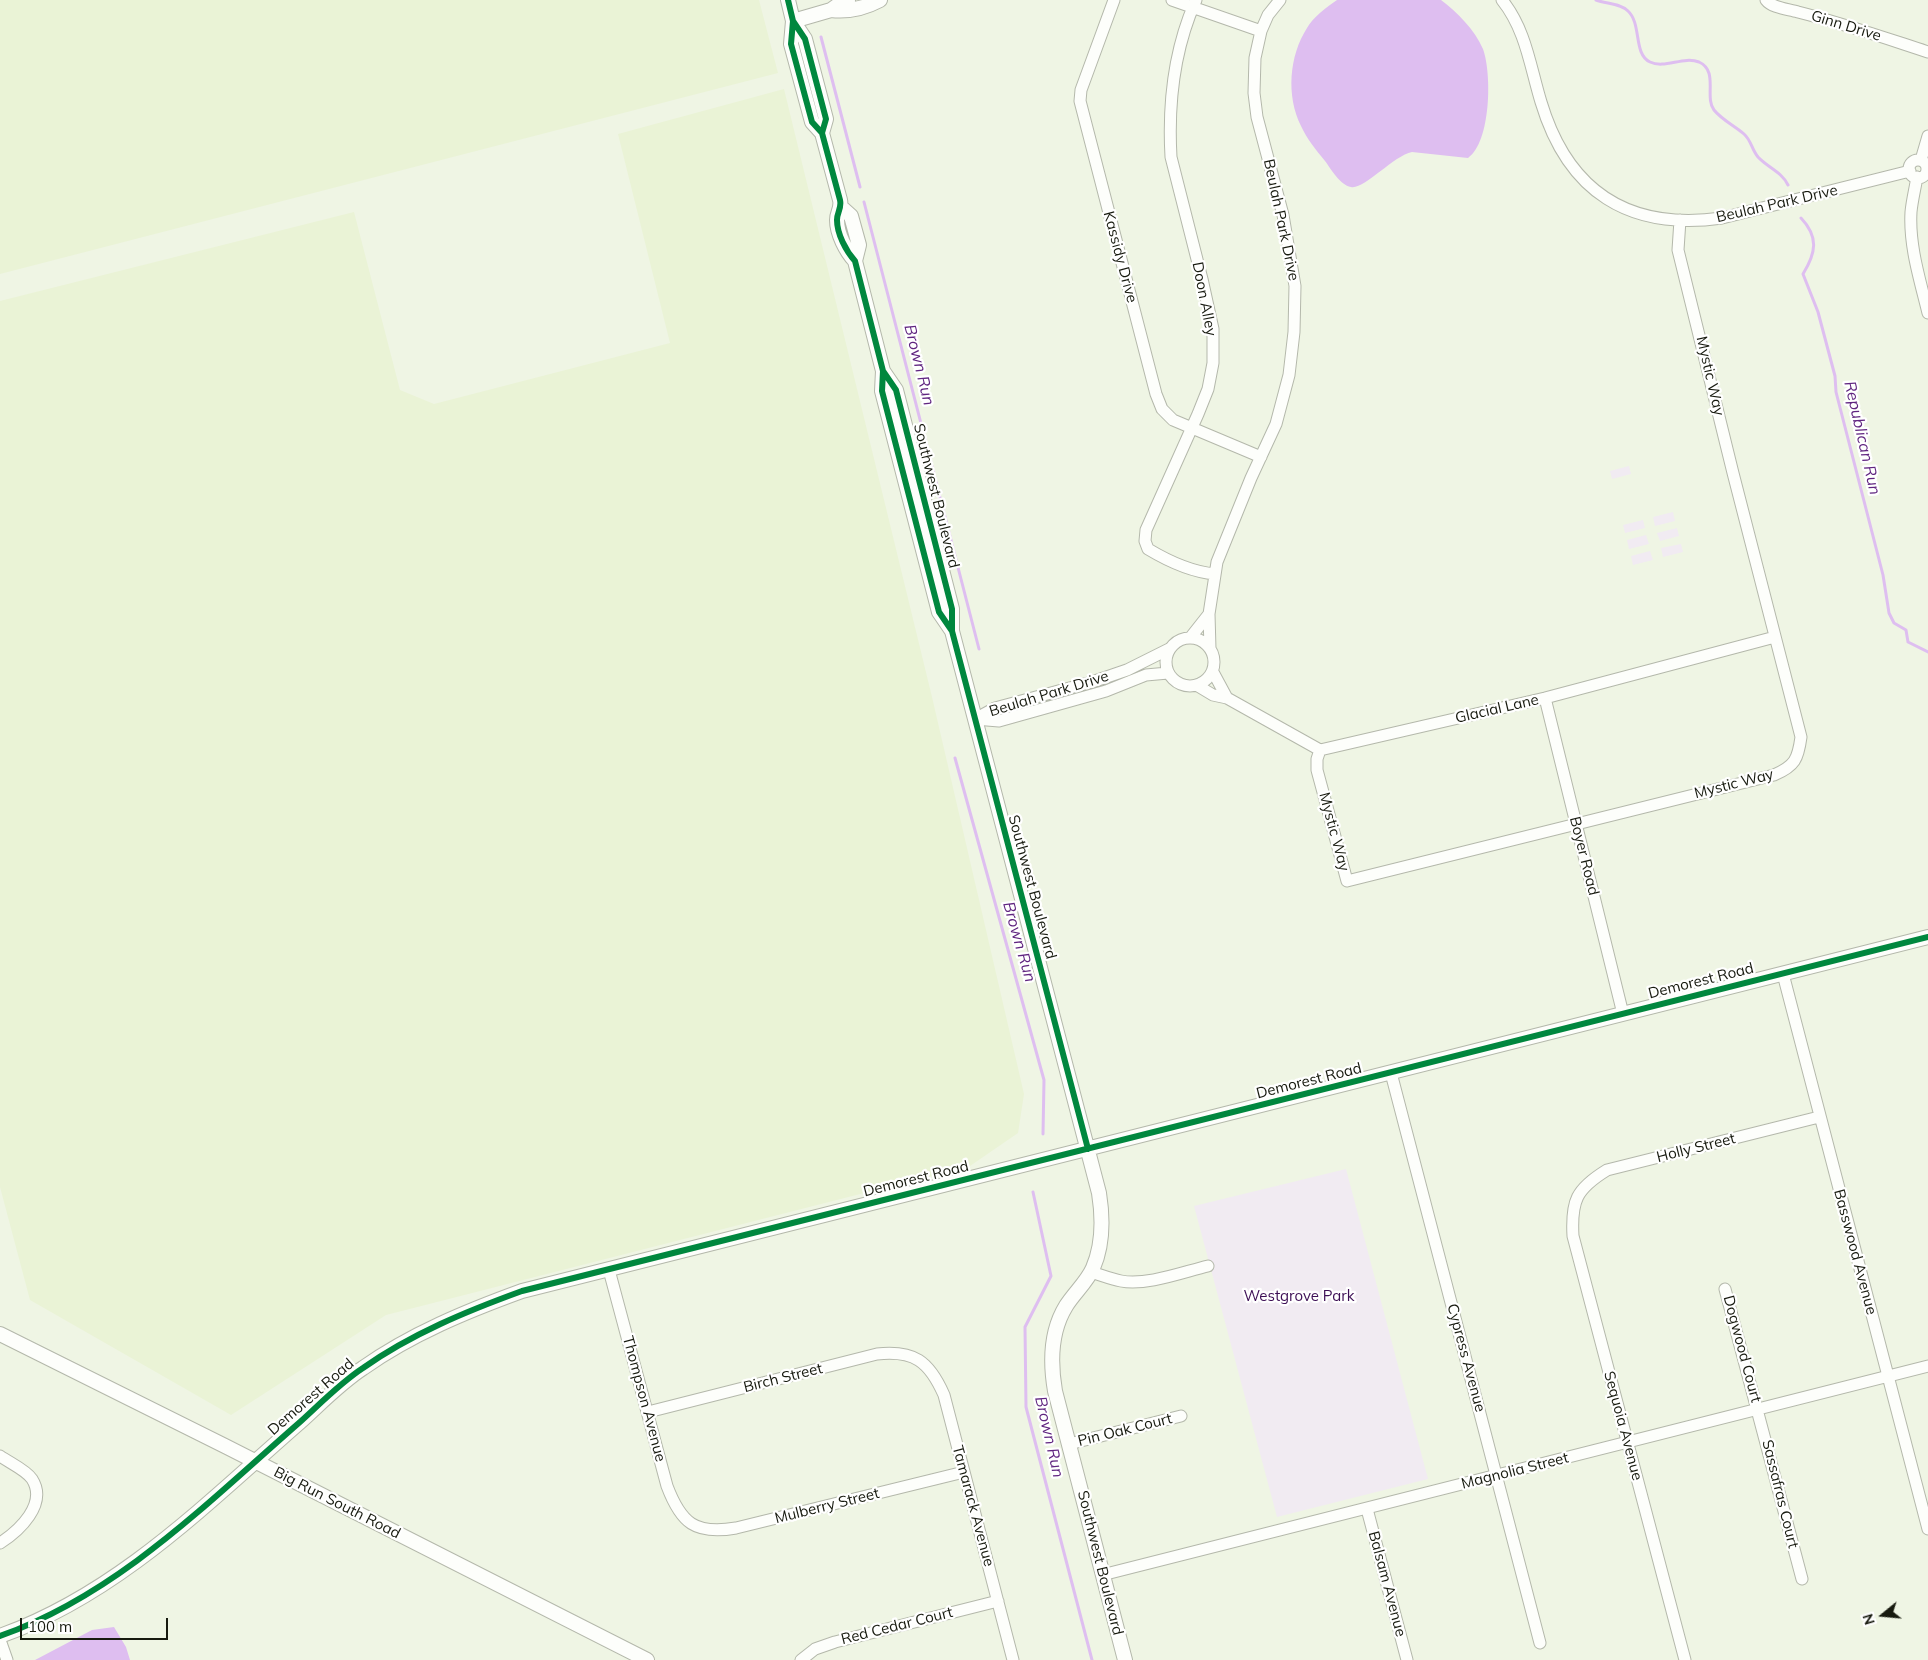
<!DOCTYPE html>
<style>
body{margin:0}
#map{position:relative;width:1928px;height:1660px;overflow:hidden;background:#eff5e4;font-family:Mulish,sans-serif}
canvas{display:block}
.north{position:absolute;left:1858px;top:1590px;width:50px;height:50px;-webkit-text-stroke:4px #fff;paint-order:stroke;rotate:253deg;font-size:14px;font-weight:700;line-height:20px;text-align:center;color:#171a0f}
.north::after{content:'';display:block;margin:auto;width:18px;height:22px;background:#171a0f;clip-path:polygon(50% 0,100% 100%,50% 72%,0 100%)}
.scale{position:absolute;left:20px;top:1618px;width:148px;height:22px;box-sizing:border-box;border:2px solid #171a0f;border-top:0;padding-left:6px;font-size:15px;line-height:18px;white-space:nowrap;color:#171a0f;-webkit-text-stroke:4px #fff;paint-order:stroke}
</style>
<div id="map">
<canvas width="1928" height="1660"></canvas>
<div class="north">N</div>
<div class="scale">100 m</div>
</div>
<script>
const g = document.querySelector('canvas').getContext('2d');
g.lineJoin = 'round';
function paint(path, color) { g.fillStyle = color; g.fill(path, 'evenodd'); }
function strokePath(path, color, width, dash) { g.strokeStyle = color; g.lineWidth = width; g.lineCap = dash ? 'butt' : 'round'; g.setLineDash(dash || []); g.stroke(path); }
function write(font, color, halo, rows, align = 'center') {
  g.font = font + ' Mulish,sans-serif'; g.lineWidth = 4.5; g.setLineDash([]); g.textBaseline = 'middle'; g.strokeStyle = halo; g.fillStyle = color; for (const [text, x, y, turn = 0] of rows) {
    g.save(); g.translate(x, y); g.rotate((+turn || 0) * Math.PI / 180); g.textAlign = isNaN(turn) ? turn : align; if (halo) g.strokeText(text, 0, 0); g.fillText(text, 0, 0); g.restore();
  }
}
const built = new Path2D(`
 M0,0H759L778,73L0,274Z
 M784,89L932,697L1024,1094L1018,1133L970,1166L386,1315L231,1415L30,1300L0,1187V301L354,212L400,390L434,404L670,343L618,134Z`);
const green = new Path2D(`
 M1629,466L1631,474L1612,479L1610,471Z
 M1673,512L1675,521L1655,526L1653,517Z
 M1643,520L1645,528L1625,533L1623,525Z
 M1677,528L1679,536L1660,541L1657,533Z
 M1646,535L1649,544L1629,549L1627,540Z
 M1681,544L1683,552L1663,557L1661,548Z
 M1650,551L1653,560L1633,565L1631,556Z
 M1346,1169L1428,1479L1277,1517L1194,1206Z`);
const water = new Path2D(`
 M1337,0H1441C1457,12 1475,30 1483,49C1492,74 1491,142 1468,158L1412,152C1393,156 1364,190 1351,187C1340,185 1331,169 1325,161C1316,150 1307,139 1301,126C1286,96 1289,56 1307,28C1313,17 1327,7 1337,0Z
 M114,1627L126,1647L130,1660H35L92,1630Z`);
const stream = new Path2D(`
 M1596,0C1606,4 1620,3 1628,11C1642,24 1633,54 1650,62C1665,69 1683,56 1699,62C1719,71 1704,97 1714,110C1722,120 1735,126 1744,134C1751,140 1752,150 1758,157C1767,167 1782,172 1788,185
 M821,37L860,187
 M864,202L979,649
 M1801,218C1819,237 1816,253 1803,274L1818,312L1835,376L1836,392L1883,575L1889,613L1894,623L1906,630L1908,642L1928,652
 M955,758L1044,1080L1043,1134
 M1033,1192L1051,1276L1025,1327L1026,1407L1092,1660`);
const minor = new Path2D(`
 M1114,0L1081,90L1080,101L1156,394L1162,409L1173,420L1261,457
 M1172,0L1261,31
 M1196,0C1174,49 1168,104 1171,157L1202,279L1213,329V363L1208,389L1198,414L1146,530L1145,541L1148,549C1168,561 1192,572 1215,574
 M1502,0C1526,30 1530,66 1541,102C1568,192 1629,231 1722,218L1910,171
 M1766,0C1772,8 1788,9 1798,12C1842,23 1885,38 1928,52
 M1921,160L1928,136
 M1909 169a9 9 0 1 1 18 0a9 9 0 1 1-18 0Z
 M1917,177C1915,189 1912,201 1911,212C1909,246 1920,280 1928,313
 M1166 662a24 24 0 1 1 48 0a24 24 0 1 1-48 0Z
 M1190,638L1209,614
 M1210,649L1209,614L1217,562L1251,478L1276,424L1289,375L1294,332L1295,286L1283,215L1257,117L1254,93L1255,58L1261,31L1268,15L1280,0
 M1213,672L1227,698
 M1198,686L1213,695L1227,698L1320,750L1545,698L1775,637
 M1545,698L1623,1014
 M975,719L995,708L1092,682L1127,670L1169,649
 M975,719L999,721L1106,691L1146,675L1168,673
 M1320,750L1317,759V770L1347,881L1774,775C1795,766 1798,759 1801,737L1733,473L1678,250L1680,220
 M1783,974L1928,1529
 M1391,1073L1540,1643
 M609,1270L667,1486C681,1523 695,1535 736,1528L964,1472
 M1091,1272C1101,1275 1111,1279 1121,1281C1146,1286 1183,1272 1208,1266
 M1725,1289L1802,1579
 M648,1412L877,1354C914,1350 929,1361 944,1395L1013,1660
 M1069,1444L1181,1416
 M0,1456C10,1463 26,1470 32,1479C48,1504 19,1531 0,1543
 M1367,1509L1407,1660
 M1102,1575L1928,1366
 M0,1640L7,1660
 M801,1660L815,1649L835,1642L998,1601
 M1685,1660L1573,1236C1571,1201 1576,1189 1607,1170L1819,1117`);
const tertiary = new Path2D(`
 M788,0L793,21L791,44L812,122L822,133L840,200C842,208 837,212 837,220C837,234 846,251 855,261L883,371L882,391L939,612L952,631
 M831,10C848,12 865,8 880,0
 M793,21L805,39L826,119L822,133
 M793,21L831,10L842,2L848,0
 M841,207L851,216L859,245L855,261
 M883,371L896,390L952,609V631L1099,1193C1103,1218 1103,1245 1093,1268C1087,1282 1074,1293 1066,1306C1050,1332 1050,1362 1055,1391L1125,1660
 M0,1334L225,1446L647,1660
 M0,1636C118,1594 207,1503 300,1422C320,1404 340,1383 363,1368C411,1334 467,1311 522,1291L721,1241L1928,937`);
const cycleway = new Path2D(`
 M788,0L793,21L791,44L812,122L822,133L840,200C842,208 837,212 837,220C837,234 846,251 855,261L883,371L882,391L939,612L952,631
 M793,21L805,39L826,119L822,133
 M883,371L896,390L952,609V631L1088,1149
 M0,1636C118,1594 207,1503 300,1422C320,1404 340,1383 363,1368C411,1334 467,1311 522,1291L721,1241L1928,937`);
const streetNames = [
 ["Ginn Drive",1846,26,17],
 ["Beulah Park Drive",1777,204,-13],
 ["Beulah Park Drive",1281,220,78],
 ["Kassidy Drive",1120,257,75],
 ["Doon Alley",1204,299,79],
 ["Mystic Way",1710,376,77],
 ["Southwest Boulevard",936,496,76],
 ["Beulah Park Drive",1049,694,-17],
 ["Glacial Lane",1497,709,-13],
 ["Mystic Way",1734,784,-14],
 ["Mystic Way",1334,832,75],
 ["Boyer Road",1584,856,76],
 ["Southwest Boulevard",1032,887,75],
 ["Demorest Road",1701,981,-14],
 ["Demorest Road",1309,1081,-14],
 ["Holly Street",1696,1148,-14],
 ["Demorest Road",916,1179,-14],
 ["Basswood Avenue",1855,1252,75],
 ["Dogwood Court",1742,1349,75],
 ["Cypress Avenue",1466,1358,75],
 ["Birch Street",783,1378,-14],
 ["Demorest Road",311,1397,-41],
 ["Thompson Avenue",644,1399,75],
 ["Sequoia Avenue",1623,1426,75],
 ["Pin Oak Court",1125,1430,-14],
 ["Magnolia Street",1515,1471,-14],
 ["Sassafras Court",1780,1494,76],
 ["Big Run South Road",337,1503,27],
 ["Mulberry Street",827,1506,-14],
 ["Tamarack Avenue",973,1506,75],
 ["Southwest Boulevard",1100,1563,76],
 ["Balsam Avenue",1387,1584,75],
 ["Red Cedar Court",897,1626,-14]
];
const parkNames = [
 ["Westgrove Park",1299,1296]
];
const waterNames = [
 ["Brown Run",919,365,76],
 ["Republican Run",1862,438,77],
 ["Brown Run",1019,942,74],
 ["Brown Run",1049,1437,77]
];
paint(built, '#eaf3d6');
paint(green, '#f1ebf2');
paint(water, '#debef0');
strokePath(stream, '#debef0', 3);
strokePath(minor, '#b4b8ab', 13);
strokePath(tertiary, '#b4b8ab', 16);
strokePath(minor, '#fdfefb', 11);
strokePath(tertiary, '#fdfefb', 14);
strokePath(cycleway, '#00873e', 6);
write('15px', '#171a0f', '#fff', streetNames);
write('15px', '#3d0f55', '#fff', parkNames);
write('italic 16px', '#602580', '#fff', waterNames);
</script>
